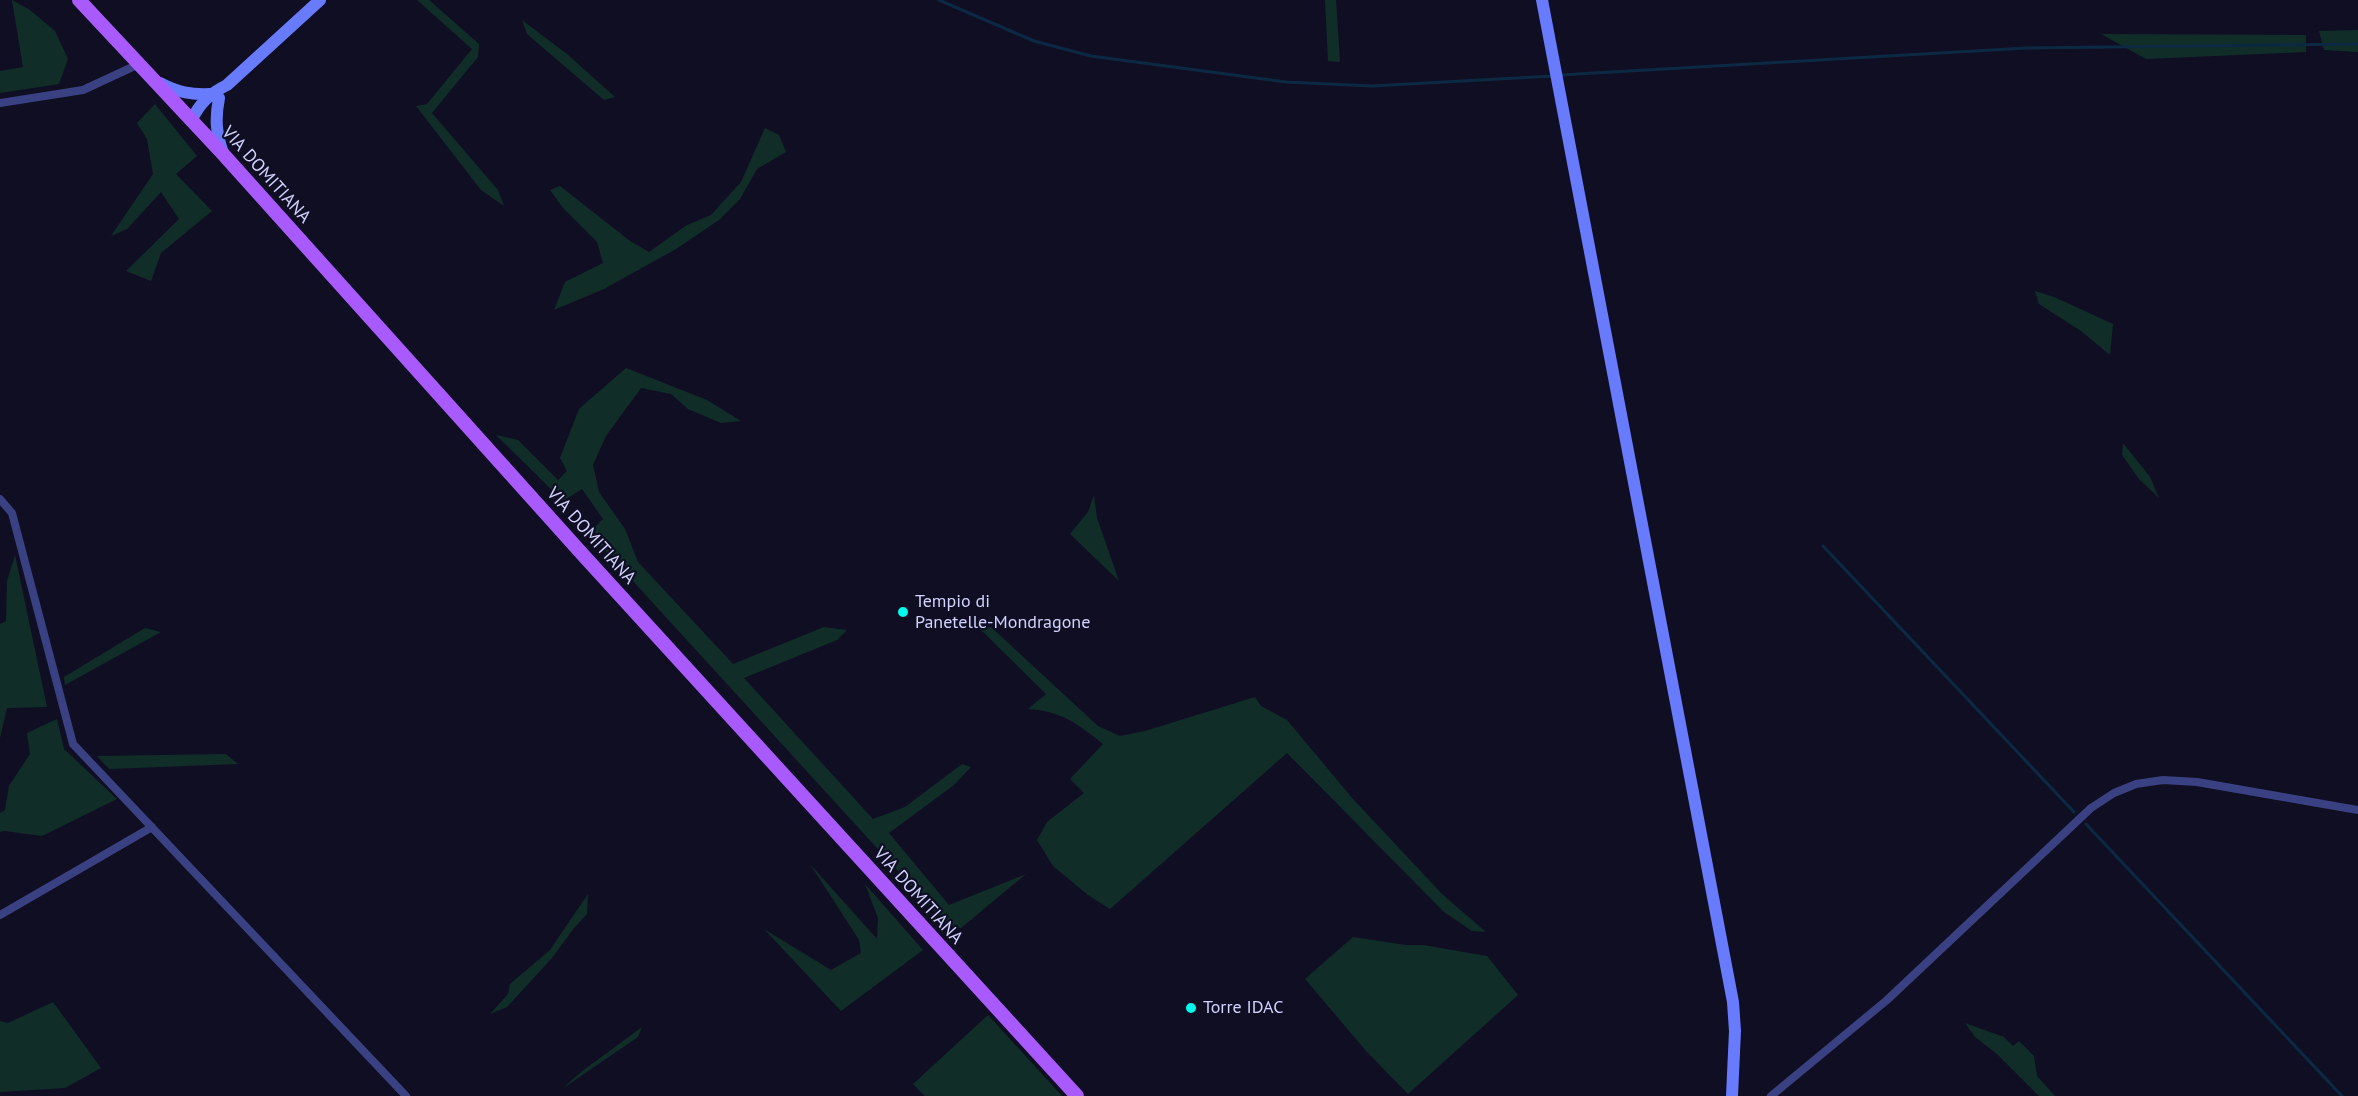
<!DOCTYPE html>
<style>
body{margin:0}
canvas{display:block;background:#0f0e23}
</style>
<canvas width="2358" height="1096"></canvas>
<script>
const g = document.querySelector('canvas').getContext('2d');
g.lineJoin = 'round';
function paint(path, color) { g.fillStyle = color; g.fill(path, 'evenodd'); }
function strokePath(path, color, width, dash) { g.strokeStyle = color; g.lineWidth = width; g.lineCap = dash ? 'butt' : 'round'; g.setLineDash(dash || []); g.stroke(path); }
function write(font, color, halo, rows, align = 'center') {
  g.font = font + ' "PT Sans",sans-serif'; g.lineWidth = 4.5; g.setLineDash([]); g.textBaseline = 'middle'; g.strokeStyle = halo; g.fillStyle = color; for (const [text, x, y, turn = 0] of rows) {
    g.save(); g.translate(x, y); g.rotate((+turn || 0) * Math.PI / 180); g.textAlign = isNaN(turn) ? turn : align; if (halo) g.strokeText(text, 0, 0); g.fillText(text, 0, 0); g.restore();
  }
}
const green = new Path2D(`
 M12,0L30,10L55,31L68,59L59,84L0,93V71L23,67Z
 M417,0H429L479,44L478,57L432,113L498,190L504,206L481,190L416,106L427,104L472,49Z
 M1325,0H1336L1340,62L1328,61Z
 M522,20L567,54L615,97L604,100L527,34Z
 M2358,30V52L2324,50L2319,31Z
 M2101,34L2306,35V52L2146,59Z
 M155,104L197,156L176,174L212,211L161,253L151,281L126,271L179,219L161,192L127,229L111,236L153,174L147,139L137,123Z
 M765,128L779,135L786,152L757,169L740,199L719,220L676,249L604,289L554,310L565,282L603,263L597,242L563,208L550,190L560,186L630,241L649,252L687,225L711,215L741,182Z
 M2035,291L2054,297L2113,324L2110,355L2081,331L2039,304Z
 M626,368L707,400L741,421L721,423L688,409L671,394L641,388L606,436L593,465L599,492L625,529L638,562L733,664L824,627L847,630L837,640L744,678L873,819L905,807L962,764L971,767L954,785L889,833L949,905L1026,874L961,928L951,929L589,533L603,519L582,489L563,501L496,435L518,440L558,480L567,471L560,458L579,409Z
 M2123,443L2150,477L2159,498L2139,479L2122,455Z
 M1094,495L1097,518L1119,581L1070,534L1088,512Z
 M15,555L47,707L7,708L0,738V624L6,621L7,581Z
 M991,627L1098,726L1120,736L1145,731L1255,697L1261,706L1287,720L1353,799L1442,894L1486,932L1472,931L1444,912L1287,753L1110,909L1088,895L1053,866L1037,840L1047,822L1084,793L1070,779L1103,744C1078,724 1062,711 1028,709L1046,694L979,628Z
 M145,628L161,632L65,685L64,677Z
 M57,719L64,749L117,799L42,836L5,831L0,832V813L5,810L9,786L30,754L27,733Z
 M226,754L238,764L109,769L97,756Z
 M810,864L877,939L878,918L865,884L923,950L841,1011L764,929L831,970L861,953L859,940Z
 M588,894L587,914L574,928L552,958L507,1007L490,1014L508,994L510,984L550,950Z
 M1353,937L1406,945H1423L1487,956L1518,995L1408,1094L1367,1052L1305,979Z
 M53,1002L101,1068L65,1088L0,1092V1021L8,1023Z
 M988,1015L1062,1096H925L913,1084Z
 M1965,1023L2004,1037L2013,1046L2019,1041L2034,1056L2037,1076L2055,1096H2039L1997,1054L1975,1037Z
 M642,1027L638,1037L562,1089L581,1072Z`);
const stream = new Path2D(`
 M939,0L1034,41L1091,56L1286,82L1372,86L1553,76
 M1560,75L2026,48L2358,44
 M1823,546L2074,812
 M2086,824L2342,1096`);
const street = new Path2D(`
 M0,103L83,90L139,64
 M0,499L12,513L73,744L406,1096
 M0,915L152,827
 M1771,1096L1887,1000L2091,808L2114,793L2136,784L2163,780L2197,782L2358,810`);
const secondary = new Path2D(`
 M1542,0L1733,1002L1735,1031L1732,1096
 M160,83C177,92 191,95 210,94
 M219,98C215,119 216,133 223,153
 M191,121C200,103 209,94 227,85L320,0`);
const primary = new Path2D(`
 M79,0L223,154L584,556L1077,1096`);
const markers = [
 [903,612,6,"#03f8ee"],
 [1191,1008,6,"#03f8ee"]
];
const streetNames = [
 ["VIA DOMITIANA",266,175,48],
 ["VIA DOMITIANA",591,536,48],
 ["VIA DOMITIANA",918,896,48]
];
const poiNames = [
 ["Tempio di",915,602],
 ["Panetelle-Mondragone",915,623],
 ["Torre IDAC",1203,1008]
];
paint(green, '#112d28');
strokePath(stream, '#0c2944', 3);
strokePath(street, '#3a4182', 8);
strokePath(secondary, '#697bfd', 12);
strokePath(primary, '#a95afd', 14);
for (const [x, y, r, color] of markers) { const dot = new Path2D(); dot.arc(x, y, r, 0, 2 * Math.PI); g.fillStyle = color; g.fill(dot); strokePath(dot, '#0f0e23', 2); }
write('18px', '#d1d2fe', '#0f0e23', streetNames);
write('18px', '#d1d2fe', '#0f0e23', poiNames, 'left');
</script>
